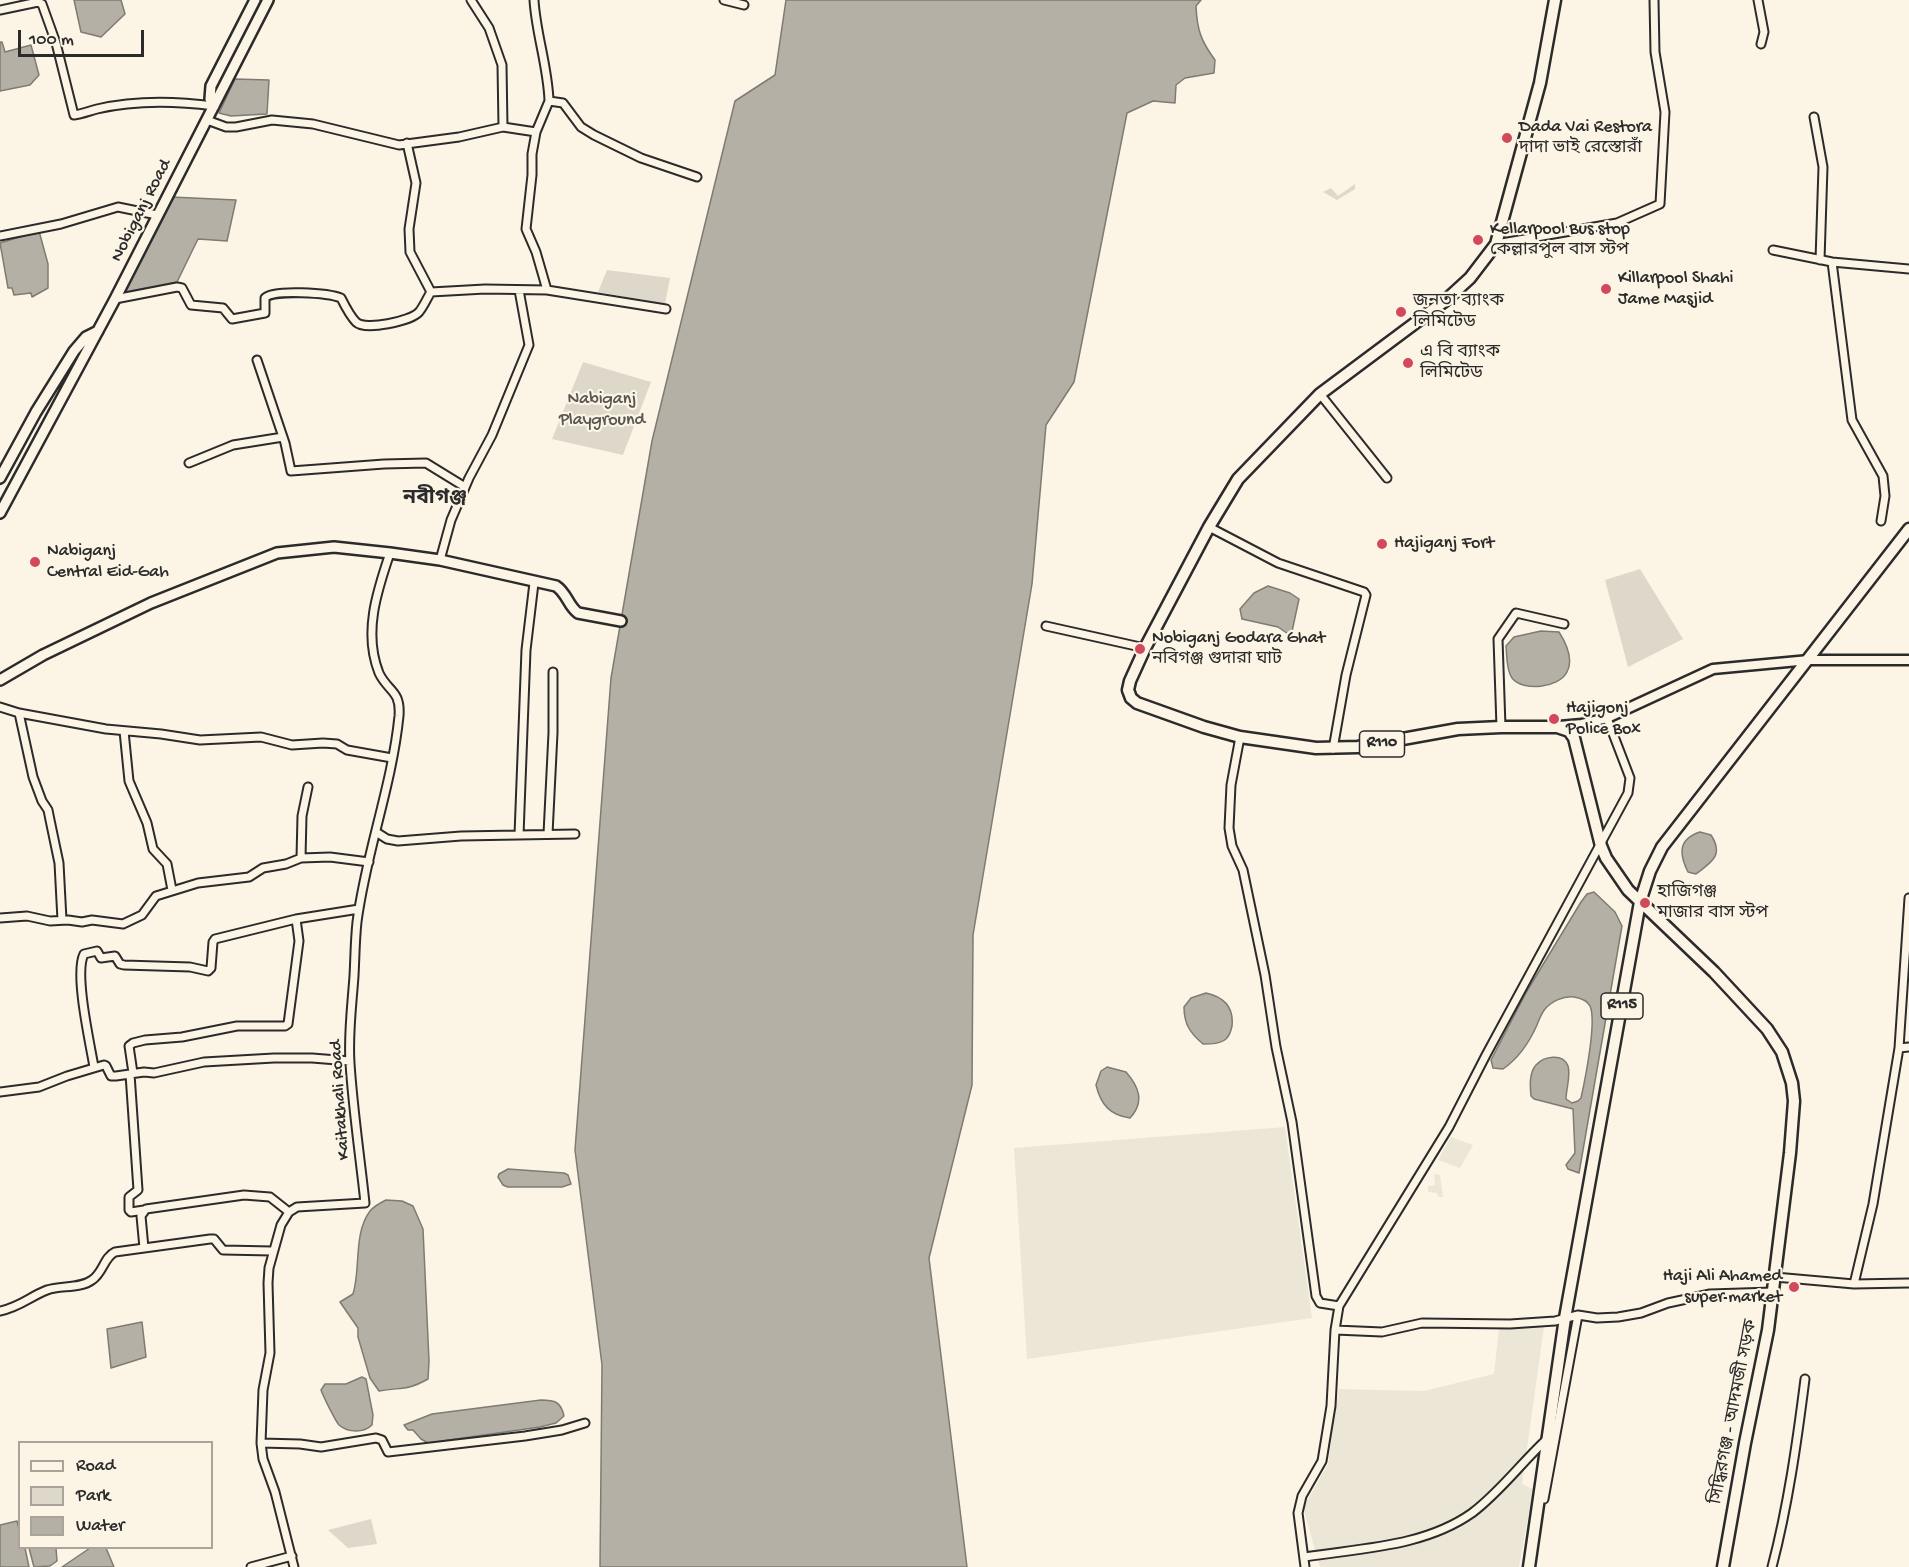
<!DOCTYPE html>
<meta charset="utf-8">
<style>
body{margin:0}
#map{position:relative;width:1909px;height:1567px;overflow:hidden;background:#fcf5e5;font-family:"Gochi Hand",sans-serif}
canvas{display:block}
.legend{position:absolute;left:18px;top:1441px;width:195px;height:108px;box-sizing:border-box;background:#fcf5e5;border:2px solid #a8a49b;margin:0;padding:8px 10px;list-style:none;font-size:18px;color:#2b2b2b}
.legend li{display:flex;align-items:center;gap:12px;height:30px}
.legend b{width:30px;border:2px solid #a8a49b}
.scale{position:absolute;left:18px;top:30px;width:126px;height:27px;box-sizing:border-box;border:3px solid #2b2b2b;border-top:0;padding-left:8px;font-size:18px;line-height:21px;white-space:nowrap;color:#2b2b2b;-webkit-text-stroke:4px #fcf5e5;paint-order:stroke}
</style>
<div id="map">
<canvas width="1909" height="1567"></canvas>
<ul class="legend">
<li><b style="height:8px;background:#fcf5e5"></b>Road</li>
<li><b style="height:16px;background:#ded8ca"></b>Park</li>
<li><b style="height:16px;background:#b4b0a5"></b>Water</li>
</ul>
<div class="scale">100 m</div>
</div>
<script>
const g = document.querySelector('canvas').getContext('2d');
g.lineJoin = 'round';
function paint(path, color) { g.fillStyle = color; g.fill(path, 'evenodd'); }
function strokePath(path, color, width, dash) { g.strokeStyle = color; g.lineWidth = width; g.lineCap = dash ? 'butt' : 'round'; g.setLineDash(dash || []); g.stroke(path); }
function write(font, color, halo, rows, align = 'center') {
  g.font = font + ' "Gochi Hand","Noto Sans Bengali",sans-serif'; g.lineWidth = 4.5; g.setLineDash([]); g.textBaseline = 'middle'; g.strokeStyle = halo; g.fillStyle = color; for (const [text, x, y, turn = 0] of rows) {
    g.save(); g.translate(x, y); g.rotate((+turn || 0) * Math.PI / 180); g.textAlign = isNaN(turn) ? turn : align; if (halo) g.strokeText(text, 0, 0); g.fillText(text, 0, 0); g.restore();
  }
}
const built = new Path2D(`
 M1285,1127L1312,1318L1027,1359L1014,1148Z
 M1451,1137L1473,1145L1460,1168L1438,1160Z
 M1434,1174L1440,1175L1443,1197H1438L1437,1193L1428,1192V1186L1435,1185Z
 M1544,1327L1522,1484L1533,1489L1519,1567H1320L1303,1508L1328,1464L1339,1389L1424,1391L1494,1374L1499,1328Z`);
const green = new Path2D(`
 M1355,184V189L1337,200L1323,192L1331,188L1338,196Z
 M607,270L670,278L665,304L598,292Z
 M583,362L651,382L623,455L552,439Z
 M1640,569L1683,639L1628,667L1605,580Z
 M371,1519L377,1544L348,1548L328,1530Z`);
const water = new Path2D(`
 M74,0H121L125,14L101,37L81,32Z
 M786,0H1201L1196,6C1197,30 1201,41 1215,60L1214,73L1185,78L1176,85L1175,103L1153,101L1127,113L1074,382L1046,425L1032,584L973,935L972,1085L929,1258L967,1567H600L602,1365L575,1150L611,678L652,441L735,101L775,75Z
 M0,42H2L5,52L31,45L39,75L30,85L0,91Z
 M235,79L269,80L267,114L231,116L219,113Z
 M171,197L236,200L227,241L198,239L177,282L120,293Z
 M39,231L48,264V288L32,297L31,293L14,295L12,288H8L0,243Z
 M1268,586L1290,593L1299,599L1291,636L1278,627L1242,619L1240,609L1254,593Z
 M1541,631L1559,632C1566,643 1574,659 1567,672C1559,688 1523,692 1512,678C1506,670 1507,655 1506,646L1514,637Z
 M1700,832L1711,835C1724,855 1712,862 1696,874L1688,872C1679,854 1678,839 1700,832Z
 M1594,892L1615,912L1622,926L1579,1173L1568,1169L1566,1165L1575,1153L1573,1109L1534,1099L1531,1096C1530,1086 1529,1073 1536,1065C1544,1056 1563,1053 1568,1066C1571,1076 1566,1089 1566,1099L1572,1103L1578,1101L1581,1098C1585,1080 1597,1021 1590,1006C1587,1000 1580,998 1574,997C1563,996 1552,1001 1545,1009C1541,1014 1539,1020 1537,1025C1529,1043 1519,1058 1503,1069L1493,1068L1491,1060L1527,991L1581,902L1587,894Z
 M1206,993C1224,997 1234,1007 1232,1026C1231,1031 1230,1035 1226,1039C1220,1044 1211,1044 1203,1044C1190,1033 1184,1024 1184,1007L1191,998Z
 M1107,1067L1126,1072C1139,1087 1145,1102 1130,1118C1110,1115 1101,1105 1096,1085L1101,1071Z
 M508,1169L564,1173L568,1175L571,1184L562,1187H508L503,1185L498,1177L499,1174Z
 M386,1200L402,1201L413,1206L423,1229L429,1361L428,1379C407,1391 401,1387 379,1391L370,1378L358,1337V1328L340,1302L353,1294C361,1269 353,1234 370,1211C374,1206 380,1203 386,1200Z
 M142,1322L146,1357L111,1368L107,1329Z
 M362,1377L366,1379L373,1415L372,1425C364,1433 348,1433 339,1425C336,1422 323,1396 321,1390L325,1384H346Z
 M541,1400C555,1400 561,1402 564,1416L556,1423L540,1427L428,1443L421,1439L413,1430H408L404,1425L432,1414Z
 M17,1521L19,1529L20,1548H25L29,1567H0V1525Z
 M29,1548H56L57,1561L50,1566L34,1567Z
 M90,1548H106L114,1567H62Z`);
const minor = new Path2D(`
 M471,0L489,28L502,65L503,127
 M534,0C536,34 548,67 549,101L563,103L581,127L594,135L641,158L697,177
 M724,0L744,5
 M1758,0L1764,32L1761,44
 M0,10L38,2L42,4L56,43L74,115C82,114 89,111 97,109C135,100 176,101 214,106
 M1814,117L1823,167L1820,260
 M207,120L226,127H236L272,120L313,124L399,145L459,137L503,127L536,132
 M407,143L416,183L409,229L410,252L431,292
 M0,236L61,224L118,207L157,215
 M1496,244L1617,223L1660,204L1665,112L1655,52L1654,0
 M1773,250L1832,262L1909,269
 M1832,262L1852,420L1883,476L1885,496L1881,521
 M547,290L536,252L526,229L532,175V154L536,132L549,101
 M115,299L177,287L182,288L191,305L223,308L232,319L265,313V298C273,289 329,293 341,298C345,306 350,316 356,322C365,331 411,321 419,312C424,306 427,298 431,292L485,289L547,290L666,309
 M257,360L285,443L291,471L384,464L426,463L465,487
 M1320,394L1387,478
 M189,463L233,445L283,437
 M1209,527L1278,563L1364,592L1366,595L1346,675L1333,749
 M440,560L451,520L469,478L492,435L529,345L519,290
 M1046,626L1145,648
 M0,707L19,713L106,729L161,734L200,740L261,737L292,745L323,743L337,744L347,750L392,758
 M19,713L33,777L42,801L48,810L50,820L59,863L62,920
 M1501,727L1498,639L1516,613L1564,624
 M124,731L129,781L147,823L153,849L167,864L172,890
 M1240,737L1231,785L1229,828L1232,846L1243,870L1265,975L1276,1047L1292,1122L1316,1296L1320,1303L1339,1306L1449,1127L1486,1055L1628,793L1630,778L1607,718
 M376,832L387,839L398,841L461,836L575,834
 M548,834L553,733V672
 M519,835L526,650L534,583
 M301,858L302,816L308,787
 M0,918L27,916L50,921L68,920L82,922L92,920L123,924L142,915L156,896L198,883L249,877L263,868L286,864L301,858L330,857L369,862
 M1899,1048L1909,1047
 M94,1067C90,1043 74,973 84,954L97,951L101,958L115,956L120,964L124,965L190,967L208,971L211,968L213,942L215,939L296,919L359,909
 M133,1073L129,1046L133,1043L145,1040L182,1037L237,1026H285L288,1024L299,941L296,919
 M130,1074L138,1190L129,1197V1210L131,1212L144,1210
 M0,1092L39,1087L67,1076L104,1065L106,1066L111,1076H116L144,1072L154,1073L204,1062L274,1058H312L350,1061
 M144,1248L141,1216L146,1209L244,1195L270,1197L289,1212
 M1775,1277L1854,1284L1909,1283
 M1854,1284L1873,1204L1899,1048L1909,898
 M1339,1306L1335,1330L1382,1332L1422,1323L1510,1324L1555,1321L1578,1315L1597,1318L1618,1317L1641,1313L1668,1303L1710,1294L1773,1292
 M0,1311C20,1307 29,1297 47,1290C60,1285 80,1289 92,1280C103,1273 104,1257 115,1252L210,1239H214L223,1250L272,1251
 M261,1443L300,1444L321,1447L376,1438L382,1440L388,1452L525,1436L562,1430L585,1423
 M1544,1499L1578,1315
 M1305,1557C1361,1548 1424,1547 1472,1513C1500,1492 1521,1463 1547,1439
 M251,1567L292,1556
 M294,1567L275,1492L263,1459L261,1443L263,1390L270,1353L268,1283L269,1268L281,1225L289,1212L297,1207L365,1203C360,1156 353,1110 350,1063C348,1034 352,1005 354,976C355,958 355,940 357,922C366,852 392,786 399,716C401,690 388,692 379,673C363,633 377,591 390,553
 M1305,1567L1298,1513L1302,1496L1322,1461L1331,1406L1335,1330
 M1772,1567C1788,1506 1797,1442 1805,1379`);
const tertiary = new Path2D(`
 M1559,726L1582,724L1607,718L1713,669L1809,660H1909`);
const secondary = new Path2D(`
 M214,106L210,99L211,86L255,0
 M0,478L36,412L74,351L86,337L98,331
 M0,513L115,299L268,0
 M0,680L43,655L151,603L277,553L334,547L390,553L440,560L556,586C567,593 568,606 578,613L621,621`);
const primary = new Path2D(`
 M1555,0L1540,83L1496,244L1470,278L1446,300L1320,394L1238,479L1209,527L1145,648L1130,681L1128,690L1131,698L1137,703L1204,727L1240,737L1316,748L1358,747L1458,729L1501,727H1557L1569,731L1574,738L1601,846L1606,858L1628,890L1714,972L1767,1029L1782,1052L1792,1083L1794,1101L1790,1153L1768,1330L1745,1443L1723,1567
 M1529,1567L1565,1318L1640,902L1650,871L1662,847L1909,529`);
const markers = [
 [1507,138,6,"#d1495b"],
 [1478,240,6,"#d1495b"],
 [1606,289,6,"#d1495b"],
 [1401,312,6,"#d1495b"],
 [1408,363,6,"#d1495b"],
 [1382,544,6,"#d1495b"],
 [35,562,6,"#d1495b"],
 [1140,649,6,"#d1495b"],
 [1554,719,6,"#d1495b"],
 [1645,903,6,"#d1495b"],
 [1794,1287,6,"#d1495b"]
];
const shields = [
 [1382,744,45],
 [1622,1006,42]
];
const shieldNames = [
 ["R110",1382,744],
 ["R115",1622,1006]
];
const poiNames = [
 ["Dada Vai Restora",1519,128],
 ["দাদা ভাই রেস্তোরাঁ",1519,149],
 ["Kellarpool Bus stop",1490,230],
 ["কেল্লারপুল বাস স্টপ",1490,251],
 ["Killarpool Shahi",1618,279],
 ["Jame Masjid",1618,300],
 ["জনতা ব্যাংক",1413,302],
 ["লিমিটেড",1413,323],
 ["এ বি ব্যাংক",1420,353],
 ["লিমিটেড",1420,374],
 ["Hajiganj Fort",1394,544],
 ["Nabiganj",47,552],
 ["Central Eid-Gah",47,573],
 ["Nobiganj Godara Ghat",1152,639],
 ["নবিগঞ্জ গুদারা ঘাট",1152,660],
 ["Hajigonj",1566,709],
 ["Police Box",1566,730],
 ["হাজিগঞ্জ",1657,893],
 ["মাজার বাস স্টপ",1657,914],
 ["Haji Ali Ahamed",1782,1277,"right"],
 ["super market",1782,1298,"right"]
];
const streetNames = [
 ["Nobiganj Road",142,211,-63],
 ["Kaitakhali Road",341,1100,-94],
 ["সিদ্ধিরগঞ্জ - আদমজী সড়ক",1735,1412,-79]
];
const parkNames = [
 ["Nabiganj",602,400],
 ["Playground",602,421]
];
const quarterNames = [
 ["নবীগঞ্জ",435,500]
];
paint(built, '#ece6d7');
paint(green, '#ded8ca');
paint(water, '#b4b0a5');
strokePath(water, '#7d7b74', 1.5);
strokePath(minor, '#2b2b2b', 11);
strokePath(tertiary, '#2b2b2b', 13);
strokePath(secondary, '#2b2b2b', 14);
strokePath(primary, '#2b2b2b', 15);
strokePath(minor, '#fcf5e5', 7);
strokePath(tertiary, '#fcf5e5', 8);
strokePath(secondary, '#fcf5e5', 9);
strokePath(primary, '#fcf5e5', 10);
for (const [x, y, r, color] of markers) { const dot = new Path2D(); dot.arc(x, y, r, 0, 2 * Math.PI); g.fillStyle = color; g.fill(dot); strokePath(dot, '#fcf5e5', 2); }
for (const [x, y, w] of shields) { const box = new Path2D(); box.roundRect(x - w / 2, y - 13, w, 26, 4.5); g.fillStyle = '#fcf5e5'; g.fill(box); strokePath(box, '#2b2b2b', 1.5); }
write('bold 16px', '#2b2b2b', null, shieldNames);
write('18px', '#2b2b2b', '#fcf5e5', poiNames, 'left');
write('18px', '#2b2b2b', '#fcf5e5', streetNames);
write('18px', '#585653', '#fcf5e5', parkNames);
write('bold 21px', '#2b2b2b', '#fcf5e5', quarterNames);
</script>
